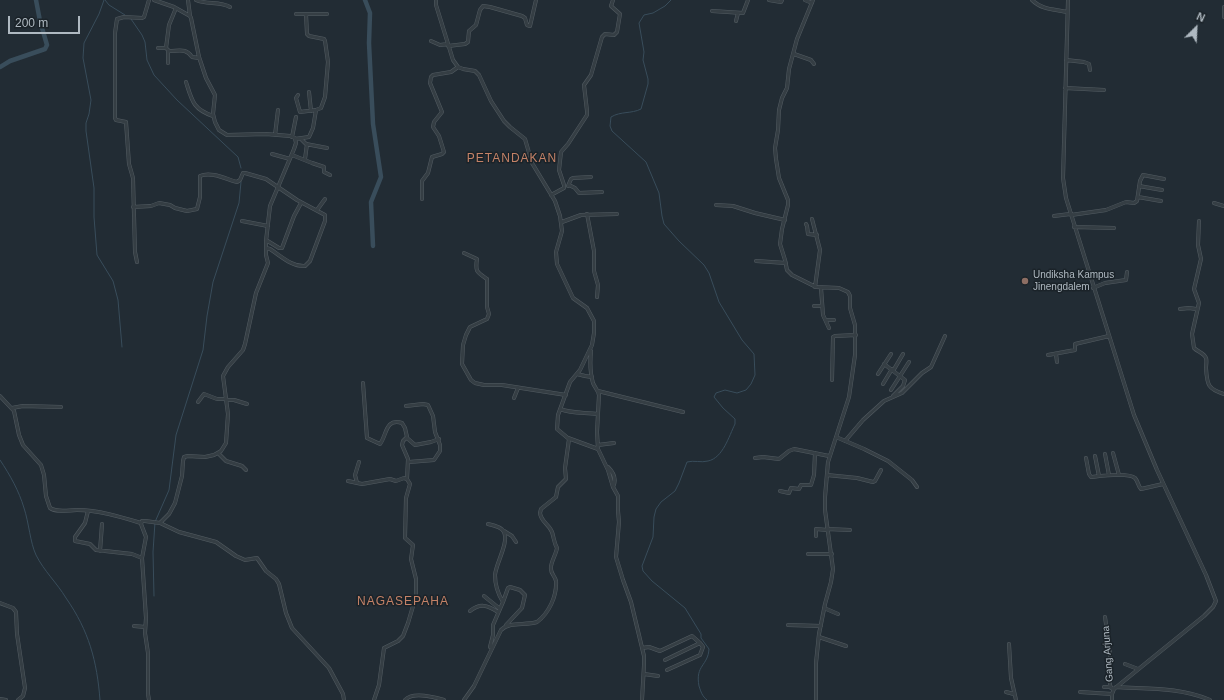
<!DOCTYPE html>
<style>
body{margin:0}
#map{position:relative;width:1224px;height:700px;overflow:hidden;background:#222c34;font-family:Arial,sans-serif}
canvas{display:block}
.north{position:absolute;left:1176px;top:8px;width:40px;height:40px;-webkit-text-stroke:3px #1b2329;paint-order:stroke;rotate:24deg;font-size:11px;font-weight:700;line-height:16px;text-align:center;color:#afb9c1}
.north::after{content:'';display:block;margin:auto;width:14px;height:18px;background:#afb9c1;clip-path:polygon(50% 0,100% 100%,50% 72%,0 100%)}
.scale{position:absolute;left:8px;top:16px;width:72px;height:18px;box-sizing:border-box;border:2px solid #afb9c1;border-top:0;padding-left:5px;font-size:12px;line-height:14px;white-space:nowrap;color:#afb9c1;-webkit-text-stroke:3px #1b2329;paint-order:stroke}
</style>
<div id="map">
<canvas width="1224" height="700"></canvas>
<div class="north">N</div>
<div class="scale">200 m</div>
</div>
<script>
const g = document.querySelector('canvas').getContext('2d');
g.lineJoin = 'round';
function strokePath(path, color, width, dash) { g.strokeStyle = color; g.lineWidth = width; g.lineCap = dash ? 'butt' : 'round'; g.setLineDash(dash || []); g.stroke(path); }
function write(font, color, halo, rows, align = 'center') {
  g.font = font + ' Arial,sans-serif'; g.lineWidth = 3; g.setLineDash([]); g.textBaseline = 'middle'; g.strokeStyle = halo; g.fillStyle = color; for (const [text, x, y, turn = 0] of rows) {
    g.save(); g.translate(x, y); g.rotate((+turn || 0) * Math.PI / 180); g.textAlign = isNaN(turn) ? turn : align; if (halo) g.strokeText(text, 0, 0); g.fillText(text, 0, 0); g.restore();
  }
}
const stream = new Path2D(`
 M104,0L99,14L84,43L83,58L91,100L89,114L86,123V131L94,188V217L97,255L113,281L118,300L122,347
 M105,0L109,5L125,15
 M671,0L665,6L653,13L644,15L639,23L644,52L643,60L648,79V84L641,109C631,114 621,111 611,117L610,126L612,131L646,162L659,193L662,216L664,224L679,241L704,265L709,273L719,302L742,340L754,354L755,375L751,384L746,390L737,393L725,390L716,393L714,397L723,408L735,419V424C729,436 723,458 708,461C701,463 694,460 687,462L679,483L675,491L661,502L656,509L654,517L653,537L642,566L643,571L652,581L685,608L701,634V638L709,649C708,666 695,665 699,686C701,692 702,696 707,700
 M131,19L142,35L145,42L147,60L154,75L177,100L238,157L241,168
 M0,460C10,475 19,491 24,508C29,523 30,542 36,555C44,571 57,583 66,598C89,631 97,661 100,700
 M154,596L153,552L155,522L169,490L176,435L203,350L207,316L213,282L239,203L241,182`);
const river = new Path2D(`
 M365,0L370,13L369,43L373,124L381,177L371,202L373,246
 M0,67L10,61L45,49L47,45L40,21L36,0`);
const minor = new Path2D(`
 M154,0L174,7L190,16L191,18L199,57L206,78L215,95L213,114L215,122L219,130L227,135L266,134L290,136L295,138L296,143L294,149L270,206L266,241V255L268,263L256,293L245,344L243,350L228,367L223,376L228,414L226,443L221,451L214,455L205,457L188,456L184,457L183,461L182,476L175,503L169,514L160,523
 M188,0L190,16
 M196,0C207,5 219,1 230,7
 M436,0V5L453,60L458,67L463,69L475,71L479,75L491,101L504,121L510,127L525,139L532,163L555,201L560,216L562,231L556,252L557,264L573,298L587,308L594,321V333L592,345L580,370L570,382L558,415L557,429L569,439L565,468L566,479L558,487L556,497L541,509L540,513C541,522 549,524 552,532C554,538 554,543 557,548C556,555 550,563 551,569C551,574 555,576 556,581C557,596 549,613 537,622C525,626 510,621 501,630L474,686L464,700
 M769,0L781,2L782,0
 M805,0L812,3
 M813,0L797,39L789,69L787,88L782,98L779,110L778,130L775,148L776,159L779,178L788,200V205L782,229L780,244L785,260L787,270L792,275L816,287L839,288L848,292L850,296V308L855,325V355L849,397L828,462L825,497V510L833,569L831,582L825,604L819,634L816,663V700
 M1032,0C1042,10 1054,9 1067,12
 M1068,0L1063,178L1066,198L1134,415L1157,470L1206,575L1216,601L1213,607L1204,616L1114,689L1112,694V700
 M1224,7V17
 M712,11L743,13L748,0
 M296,14H327
 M736,21L738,13
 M431,41L440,45L448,44
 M448,46L465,44L468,42L469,31L476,25L480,10L483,6L490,7L522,16L525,18L527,25L530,26L536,0
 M158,48H166L169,51C180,51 186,48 192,57L199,58
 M166,48L169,25L176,8
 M168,51V63
 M794,54L811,60L814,64
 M1066,60L1084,62L1089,64L1090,70
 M186,82C192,101 193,109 213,116
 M1065,88L1104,90
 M309,92L311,111
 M298,95L296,98L300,112L316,110L321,108L325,97L328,62L325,41L324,39L309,36L307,34L306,14
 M275,135L278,110
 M292,137L296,117
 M295,139L309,137L313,128L316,110
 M301,139L306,144L327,148
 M272,154L290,159
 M292,155L312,163L324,167V172L330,175
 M305,159L307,144
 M569,185L575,188L579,193L602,192
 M568,186L571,179L573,178L591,177
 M1139,186L1162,190
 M551,195L564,188V185L559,170L561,152L568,144L587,115V111L584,85L591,75L602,37L605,34L614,35L617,32L620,14L611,6L613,0
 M1138,197L1161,201
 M422,199V181L428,173L432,157L442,154L444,152L439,136L433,127L434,122L442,112L430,83L431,77L433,75L451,72L458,67
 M1214,203L1224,206
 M716,205L733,206L755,213L785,220
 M133,207L151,206L159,203L170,205L175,208L187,211L197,209L200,197V176C211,171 226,179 237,182L240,180L243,173H245L266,179L297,200L325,215V221L310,261L305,266C292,267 281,256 270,249L266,248
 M317,210L325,199
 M587,214L594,251V271L598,285L597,297
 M1071,215L1106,210L1126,202L1134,203L1137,201L1140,181L1143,175L1164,179
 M1054,216L1070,214
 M812,219L820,250L815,287
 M242,221L268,226
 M1199,221L1198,245L1201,259L1194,289L1199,303L1192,334L1194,348C1198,352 1204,353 1206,358C1207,361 1206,365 1206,368C1207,385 1208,389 1224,394
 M562,222L581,215L617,214
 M806,224L807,226L808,234L817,235
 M1074,227L1114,228
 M266,240L279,248H282L294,216L301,203
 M464,253L477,259C475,272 477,272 487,279V307L489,314L487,319L470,327L466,335L463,345L462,364L471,380L475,383L484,385H502L566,395
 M756,261L786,263
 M137,262L135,252L133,178L129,164L126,122L116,120L115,118V33L117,19L124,17L142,18L144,17L149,0
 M821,288L823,315L829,328
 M1093,288L1105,283L1126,280L1127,272
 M814,306H822
 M1180,309L1189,308L1196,309
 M826,320H834
 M591,351C590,361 590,373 593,383C595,388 598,390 599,395L597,432L598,449L608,470L613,487L618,496V511L619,522L616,557L623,580L631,602L644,656V665L642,700
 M1056,354L1057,362
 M1048,355L1075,350V344L1109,336
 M884,364L905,380L903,386L893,396
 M893,371L903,354
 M577,374L585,376L592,377
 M878,374L891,354
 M832,380L833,337L835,336L856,335
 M363,383L367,438L380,444C387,435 385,418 402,423L405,428L407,437L403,441L402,445L408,459L407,479L410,484L406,498L405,538L413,545L411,559L416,579V596L408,623L403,636L398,641L384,648L379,685L374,700
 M883,384L892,369
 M891,390L909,362
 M598,391L683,412
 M0,396L14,411L19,435L23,445L41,465L44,475L46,496L50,508C57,513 69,510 77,510C98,510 121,517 141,523
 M514,398L518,388
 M226,400H234L247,404
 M198,402L204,394L217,399H226
 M406,406L423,404L428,405L433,416L435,432L440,445V451L434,460L409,462
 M12,408L23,406L61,407
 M560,409C574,414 584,412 598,414
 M836,437L864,449L888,461L912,480L917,487
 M407,438L415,445L431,442L439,439
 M568,438L598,449
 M845,441L863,420L884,401L902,393L922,373L931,367L945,336
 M598,445L614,443
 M1113,453L1119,475
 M219,454L226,461L242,466L246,470
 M1105,454L1109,475
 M1095,456L1099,476
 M755,458L763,457L779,459L789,451L794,449L829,456
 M1086,458L1089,474L1091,477C1100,476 1128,472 1135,478C1138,481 1138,486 1141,489L1163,484
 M608,467C614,473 617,479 613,487
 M827,475L857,478L873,482L875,481L881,470
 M348,481L362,484L390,479L396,481L404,478L407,479
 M357,483L355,475L359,462
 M780,491L789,493L791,488L799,489L801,485H811L814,475L815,453
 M88,511L85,523L75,537V541L90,544L96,550L132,554L142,558
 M488,524C493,525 502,527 504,532C509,543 496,563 495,575C495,584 498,594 503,602L493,625V635L490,647
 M827,529L850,530
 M504,531L512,536L516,542
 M816,536V529L827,530
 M100,551L102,524
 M808,554H832
 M484,596L500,609
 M503,602L508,588L510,587L520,590L525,595L522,608L506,625
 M0,603L13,608L16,612L17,634L25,688L23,696L18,700
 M824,608L838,614
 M470,611C480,603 487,605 498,612
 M1105,617L1110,652V685L1111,688L1114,689
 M788,625L821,626
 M134,626L145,627
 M819,637L846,646
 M1009,644L1011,678L1016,700
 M642,648L649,647L660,651L692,636L700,643L665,660
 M1125,664L1138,669
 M667,670L700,655L703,647L700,643
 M644,674L658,676
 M1104,687H1110
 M1116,687C1148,689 1180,687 1210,700
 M1006,692L1014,694
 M1080,692L1112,694
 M0,699L6,700
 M149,700L148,694V653L145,633L146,618L142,558L146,537L141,524L142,521H145L160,523L179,532L216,542L236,556L245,560L257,558L266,571L276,579L279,584L286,613L292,628L329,668L343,694L344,700
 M405,700C413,691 434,697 444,700`);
const markers = [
 [1025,281,4,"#8d6e63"]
];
const poiNames = [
 ["Undiksha Kampus",1033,275],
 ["Jinengdalem",1033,287]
];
const streetNames = [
 ["Gang Arjuna",1108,654,-94]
];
const quarterNames = [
 ["PETANDAKAN",512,159],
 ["NAGASEPAHA",403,602]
];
strokePath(stream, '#394d5b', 1);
strokePath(river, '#394d5b', 4.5);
strokePath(minor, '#535c62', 4);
strokePath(minor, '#353e44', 3);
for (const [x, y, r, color] of markers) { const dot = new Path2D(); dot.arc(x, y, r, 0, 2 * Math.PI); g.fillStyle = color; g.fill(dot); strokePath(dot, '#1b2329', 1.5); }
write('10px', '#afb9c1', '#1b2329', poiNames, 'left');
write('10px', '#afb9c1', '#1b2329', streetNames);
g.letterSpacing = '1px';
write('12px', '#c48267', '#1b2329', quarterNames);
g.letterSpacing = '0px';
</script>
